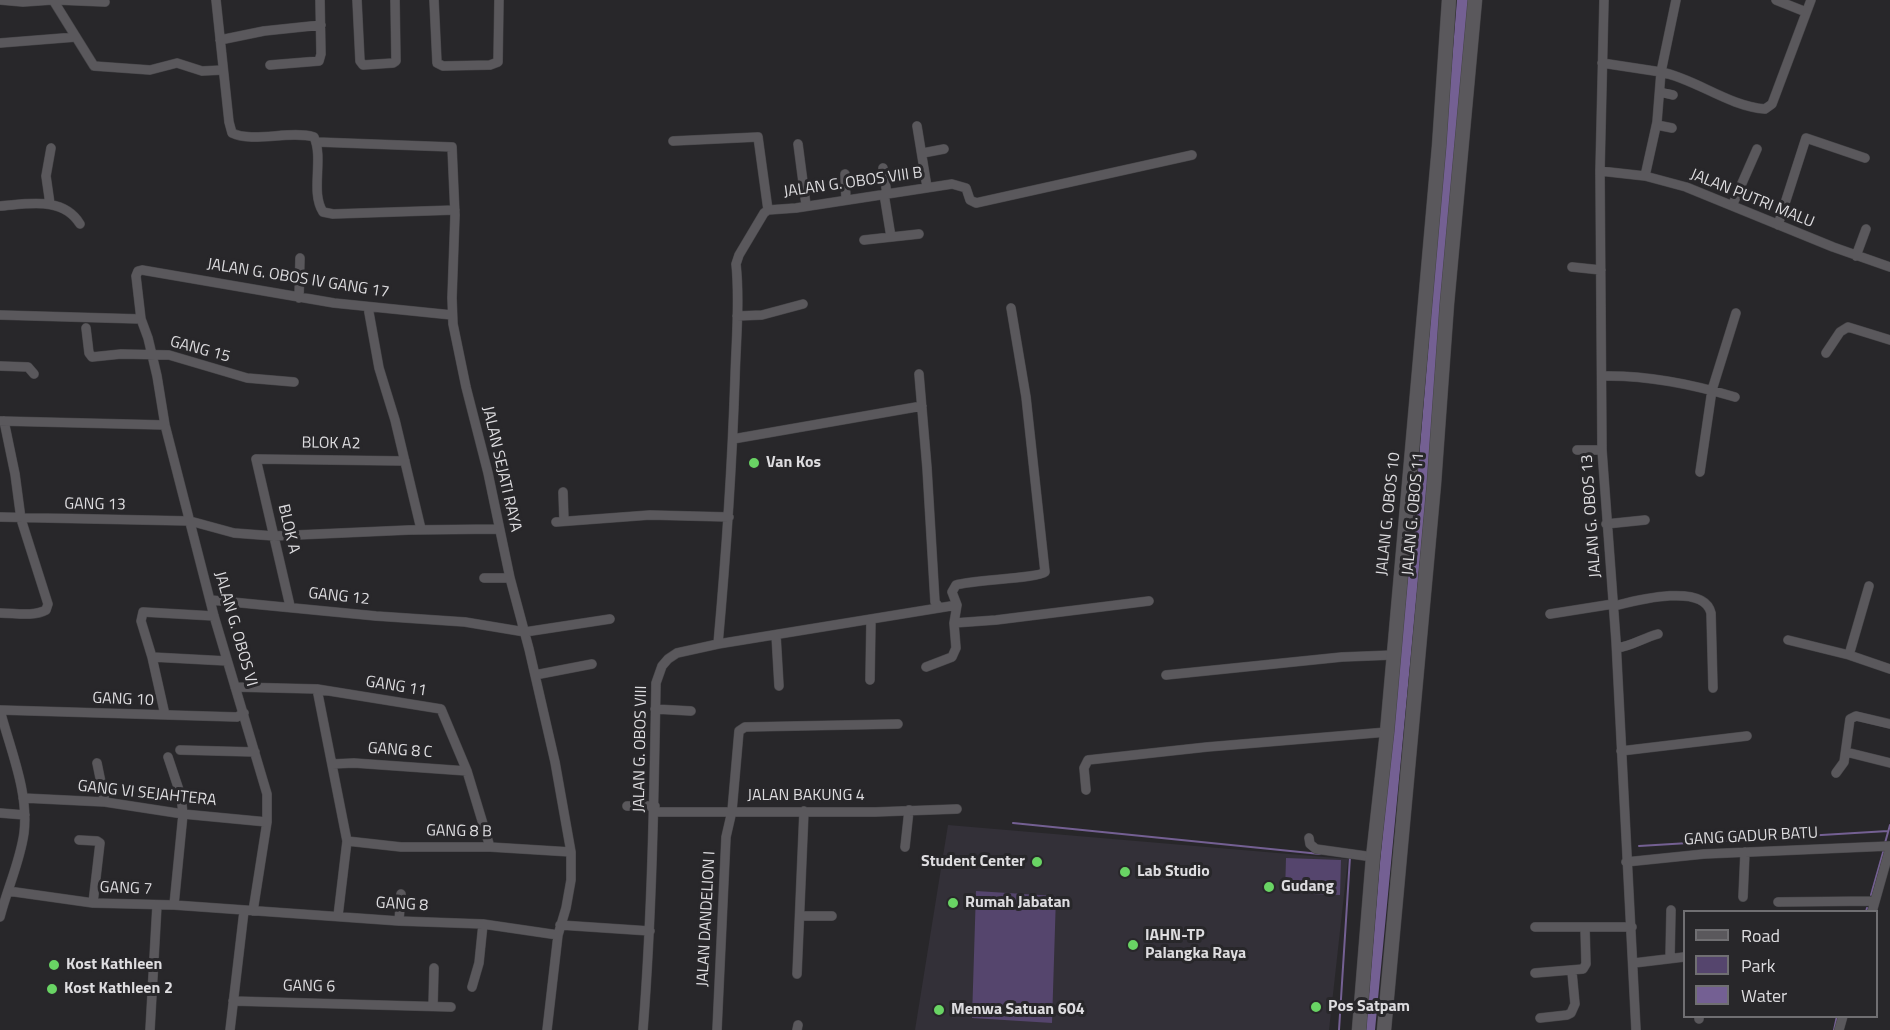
<!DOCTYPE html>
<style>
body{margin:0}
#map{position:relative;width:1890px;height:1030px;overflow:hidden;background:#28272a;font-family:"Titillium Web",sans-serif}
canvas{display:block}
.legend{position:absolute;left:1683px;top:910px;width:195px;height:108px;box-sizing:border-box;background:#28272a;border:2px solid #706f72;margin:0;padding:8px 10px;list-style:none;font-size:18px;color:#dddcdf}
.legend li{display:flex;align-items:center;gap:12px;height:30px}
.legend b{width:30px;border:2px solid #706f72}
</style>
<div id="map">
<canvas width="1890" height="1030"></canvas>
<ul class="legend">
<li><b style="height:8px;background:#5a585c"></b>Road</li>
<li><b style="height:16px;background:#55456d"></b>Park</li>
<li><b style="height:16px;background:#746093"></b>Water</li>
</ul>
</div>
<script>
const g = document.querySelector('canvas').getContext('2d');
g.lineJoin = 'round';
function paint(path, color) { g.fillStyle = color; g.fill(path, 'evenodd'); }
function strokePath(path, color, width, dash) { g.strokeStyle = color; g.lineWidth = width; g.lineCap = dash ? 'butt' : 'round'; g.setLineDash(dash || []); g.stroke(path); }
function write(font, color, halo, rows, align = 'center') {
  g.font = font + ' "Titillium Web",sans-serif'; g.lineWidth = 6; g.setLineDash([]); g.textBaseline = 'middle'; g.strokeStyle = halo; g.fillStyle = color; for (const [text, x, y, turn = 0] of rows) {
    g.save(); g.translate(x, y); g.rotate((+turn || 0) * Math.PI / 180); g.textAlign = isNaN(turn) ? turn : align; if (halo) g.strokeText(text, 0, 0); g.fillText(text, 0, 0); g.restore();
  }
}
const built = new Path2D(`
 M948,825L1348,859L1329,1030H915Z`);
const green = new Path2D(`
 M1286,858L1341,860L1340,895L1285,893Z
 M976,891L1056,896L1052,1023L972,1018Z`);
const water = new Path2D(`
 M1457,0H1469L1428,477L1375,1030H1366L1379,872L1417,483Z`);
const stream = new Path2D(`
 M1013,823L1320,854
 M1885,843L1890,825
 M1639,846L1888,831
 M1871,895L1884,849
 M1866,912L1867,908
 M1339,1030L1350,857
 M1834,1030L1837,1016`);
const street = new Path2D(`
 M0,0L23,2L52,0
 M53,0L94,66L150,70L177,63L202,71L223,70
 M57,0L105,2
 M216,0L229,122L232,133C252,143 291,130 314,137C324,159 310,192 323,212L333,214L455,210
 M357,0L360,61L363,65L393,63L396,61L395,0
 M434,0L437,63L443,66L490,65L498,62L499,0
 M1604,0L1600,171L1602,450L1616,641L1636,1030
 M1676,0L1661,72C1696,79 1728,106 1765,109L1772,104L1811,0
 M1776,0L1806,12
 M220,40L264,31L321,25
 M0,43L76,37
 M1602,63L1661,72L1657,122L1645,176
 M270,65L319,61L321,54L320,0
 M1660,92L1673,95
 M1657,125L1672,128
 M917,126L927,187
 M673,141L758,137L768,210
 M317,142L452,147L455,215L452,298L453,324L466,387L488,473L510,578L529,649L555,762L571,852V880L566,908L558,935L547,1030
 M798,144L806,205
 M923,153L944,149
 M883,168L887,194
 M1600,171L1645,176L1686,187L1833,247L1890,267
 M845,174L846,200
 M884,194L891,237
 M50,204L46,176L51,148
 M0,206C28,204 63,196 80,224
 M1732,206L1757,149
 M1778,225L1806,138L1865,158
 M864,240L919,234
 M1856,256L1866,229
 M1572,267L1601,270
 M299,298L300,258
 M368,307L379,368L395,420L421,529
 M0,315L141,319
 M737,316L762,315L803,304
 M86,328L89,353L92,357L121,354L169,355L247,378L294,382
 M1826,353L1840,332L1848,327L1890,340
 M0,366L28,367L34,374
 M919,374L927,468L935,602L939,607
 M1602,376C1646,375 1692,384 1735,397
 M0,421L165,425
 M733,439L922,406
 M1577,450H1602
 M1700,472L1712,390L1736,313
 M563,492L564,521
 M0,517L190,521L234,533L274,536L409,530L498,529
 M556,522L650,515L729,517
 M1606,524L1645,520
 M484,578H510
 M211,600L376,616L465,622L525,632L610,619
 M290,606L256,459L405,461
 M1614,606C1634,601 1704,582 1711,613L1713,688
 M0,613C15,613 33,617 46,610L48,604L21,519L15,474L4,421
 M1550,614L1613,604
 M954,623L996,620L1149,601
 M776,635L779,686
 M1788,640L1849,655L1890,669
 M718,644C726,556 732,467 735,378C736,341 740,301 736,264L739,255L764,213L768,210L796,208L952,184L966,188L970,200L976,203L1192,155
 M1617,648C1632,646 1643,638 1658,634
 M1849,655L1869,586
 M152,657L227,661
 M926,667L952,657L956,648L954,623L957,605L952,592L956,585C972,580 1039,578 1045,572L1026,397L1011,308
 M535,675L592,664
 M1166,675L1342,657L1393,655
 M870,680L871,619
 M235,687L317,689L441,709L467,771L490,847
 M317,689L347,841L338,916
 M655,709L691,711
 M0,710L237,717L244,713
 M0,710C10,749 29,792 24,833C20,862 7,889 0,917
 M165,715L152,657L141,621L143,612L214,616
 M180,750L255,752
 M1621,751L1747,736
 M1846,752L1890,763
 M168,757L181,796L183,814L174,905
 M97,763L105,802
 M332,764L354,763L467,771
 M1836,773L1844,762L1850,719L1856,716L1890,724
 M1086,790L1084,768L1088,760L1207,747L1387,732
 M23,798L105,802L183,814L267,822
 M627,806H655
 M655,812H875L957,809
 M0,813L25,815
 M1309,838L1310,844L1316,849L1373,857
 M79,840L97,841L100,843L93,903
 M347,841L401,847H490L571,852
 M905,847L909,810
 M1626,862L1704,854L1890,846
 M8,891L93,903L174,905L399,921L483,924L558,935
 M1743,897L1745,852
 M1778,902L1875,901
 M253,911L267,822V794L214,616L165,425L157,376L148,338L141,319L136,276L138,271L142,270L334,303L452,315
 M1872,912L1890,848
 M801,916H832
 M399,921L401,894
 M560,925L650,931
 M1535,927H1632
 M1670,958L1671,910
 M1634,963L1684,957
 M1535,973L1583,969L1586,964L1585,928
 M797,974L804,811
 M472,987L479,963L483,924
 M233,1001L451,1007
 M433,1006L434,968
 M1540,1018L1567,1015L1571,1013L1575,1004L1572,972
 M1699,1019V1016
 M150,1030L157,905
 M230,1030L244,911
 M643,1030C652,914 654,799 656,683L662,666L668,659L677,653L718,644L957,605
 M717,1030L726,837L732,811L739,731L745,727L898,724
 M797,1030L798,1025
 M1839,1030L1843,1016`);
const secondary = new Path2D(`
 M1359,1030L1373,857L1387,732L1439,146L1449,0
 M1384,1030L1434,484L1447,304L1475,0`);
const markers = [
 [754,463,6,"#69d464"],
 [1037,862,6,"#69d464"],
 [1125,872,6,"#69d464"],
 [1269,887,6,"#69d464"],
 [953,903,6,"#69d464"],
 [1133,945,6,"#69d464"],
 [54,965,6,"#69d464"],
 [52,989,6,"#69d464"],
 [1316,1007,6,"#69d464"],
 [939,1010,6,"#69d464"]
];
const streetNames = [
 ["JALAN G. OBOS VIII B",853,183,-8],
 ["JALAN PUTRI MALU",1752,199,22],
 ["JALAN G. OBOS IV GANG 17",298,279,9],
 ["GANG 15",200,350,15],
 ["BLOK A2",331,444,1],
 ["JALAN SEJATI RAYA",501,469,77],
 ["GANG 13",95,505,1],
 ["JALAN G. OBOS 10",1389,514,-84],
 ["JALAN G. OBOS 11",1414,514,-85],
 ["JALAN G. OBOS 13",1592,516,-94],
 ["BLOK A",288,529,77],
 ["GANG 12",339,597,6],
 ["JALAN G. OBOS VI",235,629,74],
 ["GANG 11",396,687,9],
 ["GANG 10",123,700,2],
 ["JALAN G. OBOS VIII",641,749,-89],
 ["GANG 8 C",400,751,4],
 ["GANG VI SEJAHTERA",147,794,6],
 ["JALAN BAKUNG 4",806,796],
 ["GANG 8 B",459,832,1],
 ["GANG GADUR BATU",1751,837,-3],
 ["GANG 7",126,889,2],
 ["GANG 8",402,905,3],
 ["JALAN DANDELION I",707,919,-87],
 ["GANG 6",309,987,1]
];
const poiNames = [
 ["Van Kos",766,463],
 ["Student Center",1025,862,"right"],
 ["Lab Studio",1137,872],
 ["Gudang",1281,887],
 ["Rumah Jabatan",965,903],
 ["IAHN-TP",1145,936],
 ["Palangka Raya",1145,954],
 ["Kost Kathleen",66,965],
 ["Kost Kathleen 2",64,989],
 ["Pos Satpam",1328,1007],
 ["Menwa Satuan 604",951,1010]
];
paint(built, '#333038');
paint(green, '#55456d');
paint(water, '#746093');
strokePath(stream, '#746093', 2);
strokePath(street, '#464548', 10);
strokePath(secondary, '#464548', 15);
strokePath(street, '#5a585c', 9);
strokePath(secondary, '#5a585c', 14);
for (const [x, y, r, color] of markers) { const dot = new Path2D(); dot.arc(x, y, r, 0, 2 * Math.PI); g.fillStyle = color; g.fill(dot); strokePath(dot, '#28272a', 2); }
write('16px', '#dddcdf', '#28272a', streetNames);
write('bold 16px', '#dddcdf', '#28272a', poiNames, 'left');
</script>
